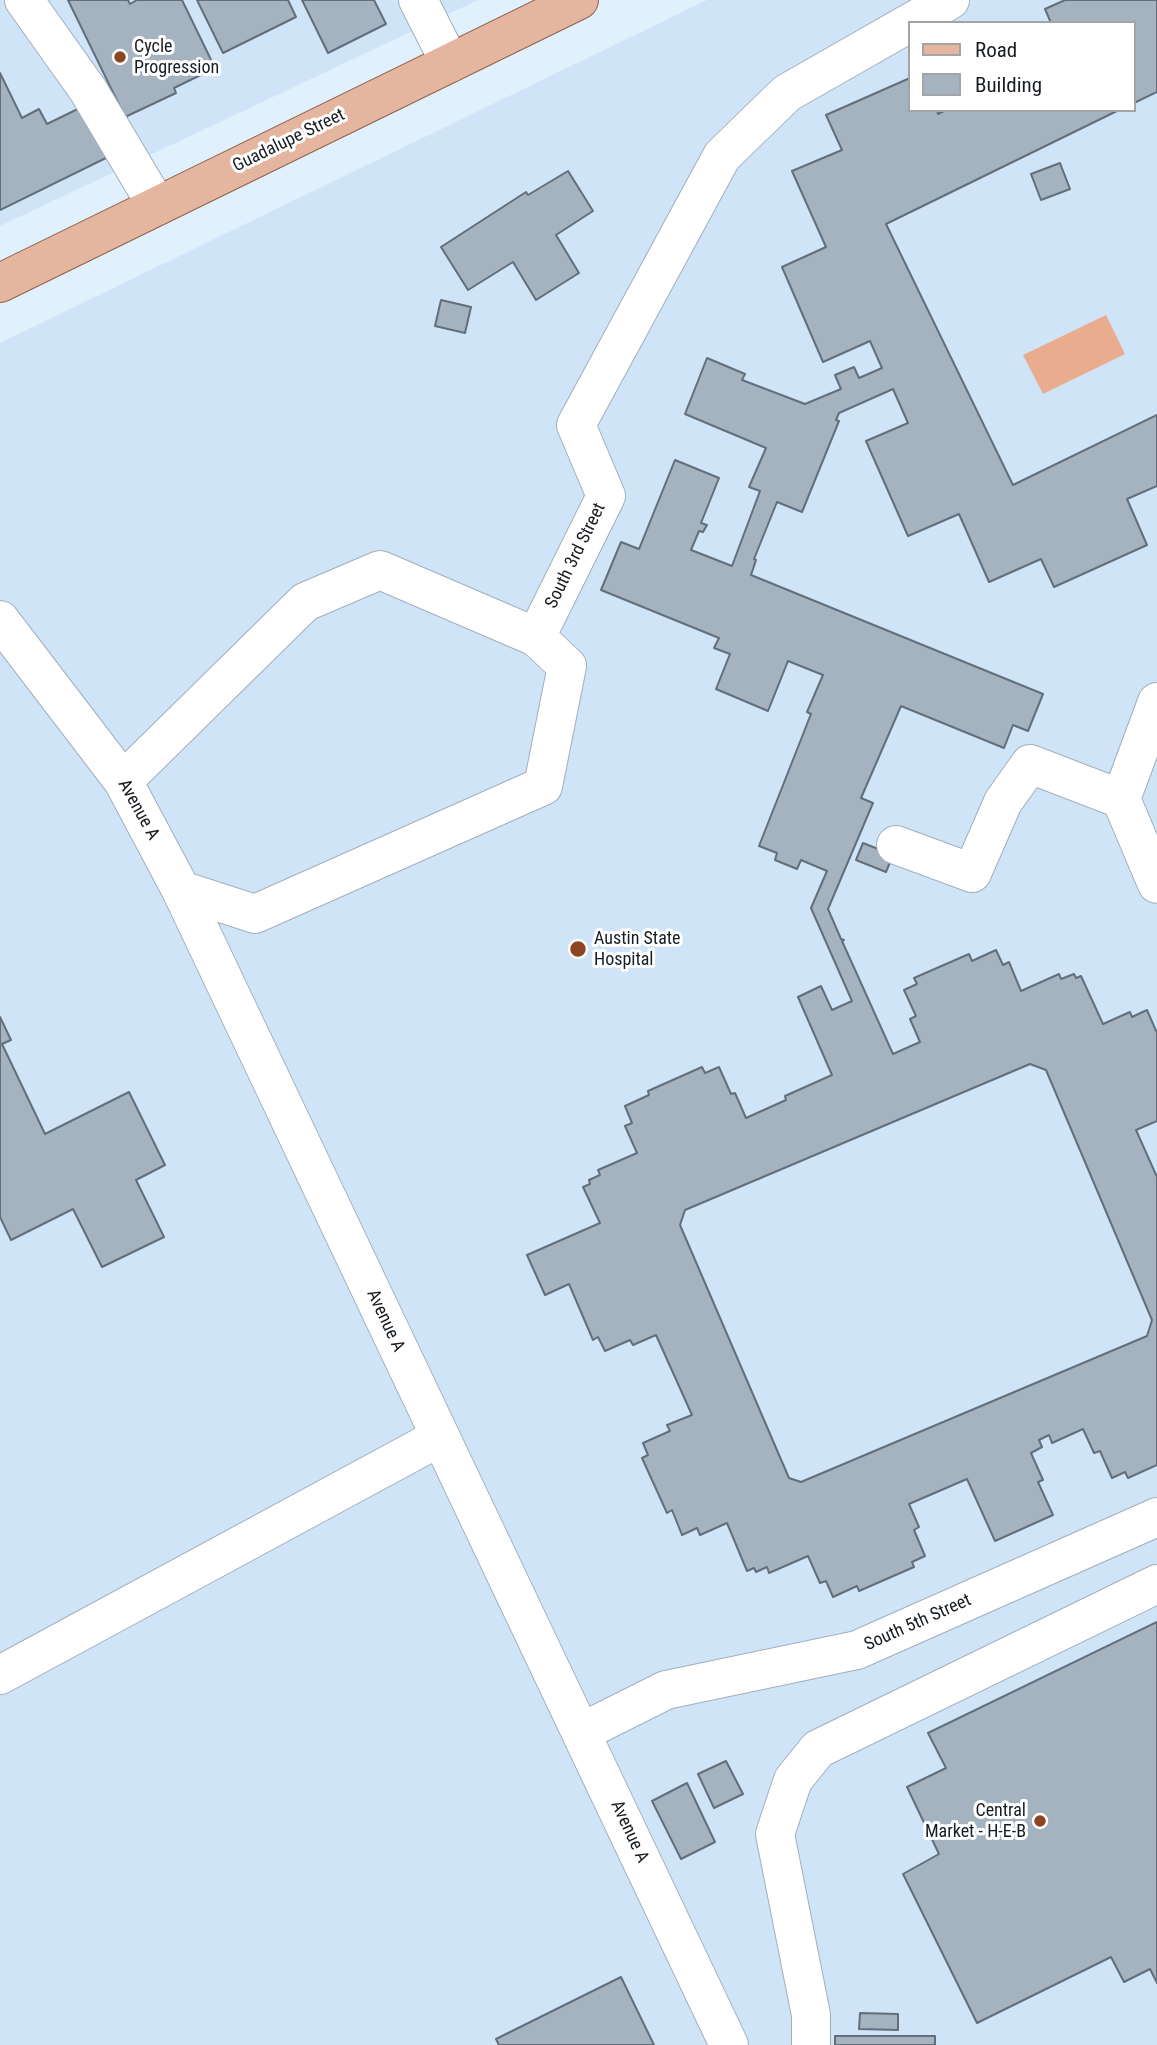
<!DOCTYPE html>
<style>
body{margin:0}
#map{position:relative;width:1157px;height:2045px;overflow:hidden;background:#e1f0fd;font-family:"Roboto Condensed",sans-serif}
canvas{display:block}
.legend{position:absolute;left:908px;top:21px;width:228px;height:91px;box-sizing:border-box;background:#fff;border:2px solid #a2a4a6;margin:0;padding:9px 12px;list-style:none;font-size:21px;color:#171c21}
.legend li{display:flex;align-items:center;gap:14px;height:35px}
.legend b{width:35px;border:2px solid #a2a4a6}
</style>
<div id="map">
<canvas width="1157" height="2045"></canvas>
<ul class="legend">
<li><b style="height:9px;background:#e4b6a0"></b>Road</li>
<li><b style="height:19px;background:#a5b3c0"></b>Building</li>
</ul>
</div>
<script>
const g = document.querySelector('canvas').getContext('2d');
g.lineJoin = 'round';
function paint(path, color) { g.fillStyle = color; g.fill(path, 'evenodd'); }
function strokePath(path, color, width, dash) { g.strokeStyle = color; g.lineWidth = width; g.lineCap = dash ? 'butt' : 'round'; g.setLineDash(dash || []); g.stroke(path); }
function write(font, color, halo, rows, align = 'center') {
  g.font = font + ' "Roboto Condensed",sans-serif'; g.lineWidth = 6; g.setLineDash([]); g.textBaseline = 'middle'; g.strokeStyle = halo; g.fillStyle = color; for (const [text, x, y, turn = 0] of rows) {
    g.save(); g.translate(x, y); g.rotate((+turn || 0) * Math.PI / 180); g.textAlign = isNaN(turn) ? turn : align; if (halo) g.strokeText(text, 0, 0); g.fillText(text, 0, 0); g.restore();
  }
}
const built = new Path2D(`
 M0,0H478L0,226Z
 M707,0H1157V2045H0V343ZM910,23H1134V110H910Z`);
const green = new Path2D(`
 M1106,315L1125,354L1043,394L1023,355Z`);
const building = new Path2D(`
 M68,0H128L130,4L137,0H182L215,68L174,88L176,93L125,117Z
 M197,0H288L296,17L223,53Z
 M302,0H374L386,24L328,53Z
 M1065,0H1157V92L1134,103V23H1051L1045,9Z
 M0,73L22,118L39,109L47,124L88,104L112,155L0,210Z
 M910,78V110H937L938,114L946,110H1119L886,224L1013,485L1157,415V486L1127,499L1147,545L1054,587L1041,559L989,582L959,514L908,536L866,441L908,423L893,389L839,413L836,420L839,421L802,512L777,502L754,559L756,560L751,575L1043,694L1028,731L1013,725L1004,748L901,706L861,798L873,803L828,909L841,939L844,940L842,941L893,1054L920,1042L910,1019L916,1016L904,990L917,984L914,978L969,954L972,961L996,950L1003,965L1009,962L1021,991L1059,974L1061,979L1074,974L1076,978L1081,976L1103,1024L1130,1012L1132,1017L1147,1010L1157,1033V1121L1136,1130L1157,1177V1465L1128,1478L1125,1472L1112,1478L1100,1451L1094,1453L1083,1429L1052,1443L1049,1435L1039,1440L1042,1447L1031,1453L1043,1480L1038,1482L1053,1515L995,1541L967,1479L909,1504L919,1527L914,1530L925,1556L912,1562L914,1567L859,1591L857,1586L833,1597L826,1581L820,1583L808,1556L769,1573L767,1567L756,1572L754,1568L747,1571L727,1523L700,1535L697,1528L682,1535L672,1510L667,1513L642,1458L648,1455L643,1443L670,1431L667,1425L692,1415L656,1335L633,1345L630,1340L605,1351L598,1337L593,1340L569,1284L545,1295L527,1255L600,1223L583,1187L590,1184L589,1180L600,1175L598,1170L637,1153L625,1126L632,1123L625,1106L649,1095L648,1091L702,1067L705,1073L719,1067L731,1094L735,1093L746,1118L786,1100L785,1096L832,1075L798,997L821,986L832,1010L852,1001L811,908L827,871L801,860L797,869L775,860L777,853L759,846L811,714L807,712L823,675L788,661L768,711L716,689L730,654L714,648L719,638L601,590L621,542L639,549L675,460L719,478L701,523L707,525L703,532L699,531L691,550L732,566L760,491L749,487L766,448L685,414L707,358L745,374L742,380L805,404L841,389L835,375L854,367L859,378L882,368L870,341L823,362L782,267L826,247L792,171L842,150L826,115ZM1030,1064L1046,1070L1152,1320L1147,1336L801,1482L789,1478L680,1225L685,1210Z
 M1060,163L1070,189L1041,200L1031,174Z
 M568,171L593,211L556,235L579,273L536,300L513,262L468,290L441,247L526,192L528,195Z
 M441,300L471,307L465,333L435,326Z
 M863,843L893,855L886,872L856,860Z
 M0,1017L11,1040L2,1044L45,1134L129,1092L165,1165L136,1180L164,1237L102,1267L73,1209L11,1240L0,1217Z
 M1157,1622V1983L1150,1969L1124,1982L1111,1957L977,2023L903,1874L939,1854L907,1787L946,1768L928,1733Z
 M726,1761L743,1794L714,1808L698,1774Z
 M687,1783L715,1842L681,1859L652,1801Z
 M621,1977L654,2045H499L496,2039Z
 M860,2013L898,2014V2030L859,2029Z
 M835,2036H935V2045H835Z`);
const minor = new Path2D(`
 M24,0L88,90L157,206
 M418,0L450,63
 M0,620L123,781L181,890L729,2045
 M1157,702L1121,799L1157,884
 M123,781L305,602L380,570L536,637L606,496L576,425L722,156L787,93L950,0
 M896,845L972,873L1003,802L1030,764L1121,799
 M181,890L255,914L543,786L567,666L536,637
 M0,1675L440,1437
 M582,1732L666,1690L857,1650L1157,1517
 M811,2045V2015L775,1834L793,1780L818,1749L1157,1584`);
const major = new Path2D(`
 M0,283L579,0`);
const markers = [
 [120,57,7,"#8d4621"],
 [578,949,9,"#8d4621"],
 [1040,1821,7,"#8d4621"]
];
const poiNames = [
 ["Cycle",134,47],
 ["Progression",134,68],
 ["Austin State",594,939],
 ["Hospital",594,960],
 ["Central",1026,1811,"right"],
 ["Market - H-E-B",1026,1832,"right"]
];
const streetNames = [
 ["Guadalupe Street",289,141,-26],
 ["South 3rd Street",576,556,-64],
 ["Avenue A",138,810,61],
 ["Avenue A",385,1321,65],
 ["South 5th Street",918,1623,-24],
 ["Avenue A",629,1832,65]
];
paint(built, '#cfe4f7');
paint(green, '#eaac8f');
paint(building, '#a5b3c0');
strokePath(building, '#626f7b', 2);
strokePath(minor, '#a2afbc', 40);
strokePath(major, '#91604a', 40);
strokePath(minor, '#fff', 38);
strokePath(major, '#e4b6a0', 38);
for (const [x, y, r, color] of markers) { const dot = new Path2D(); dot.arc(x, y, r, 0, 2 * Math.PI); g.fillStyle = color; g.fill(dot); strokePath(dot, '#fff', 2.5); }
write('18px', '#171c21', '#fff', poiNames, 'left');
write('18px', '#171c21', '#fff', streetNames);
</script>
